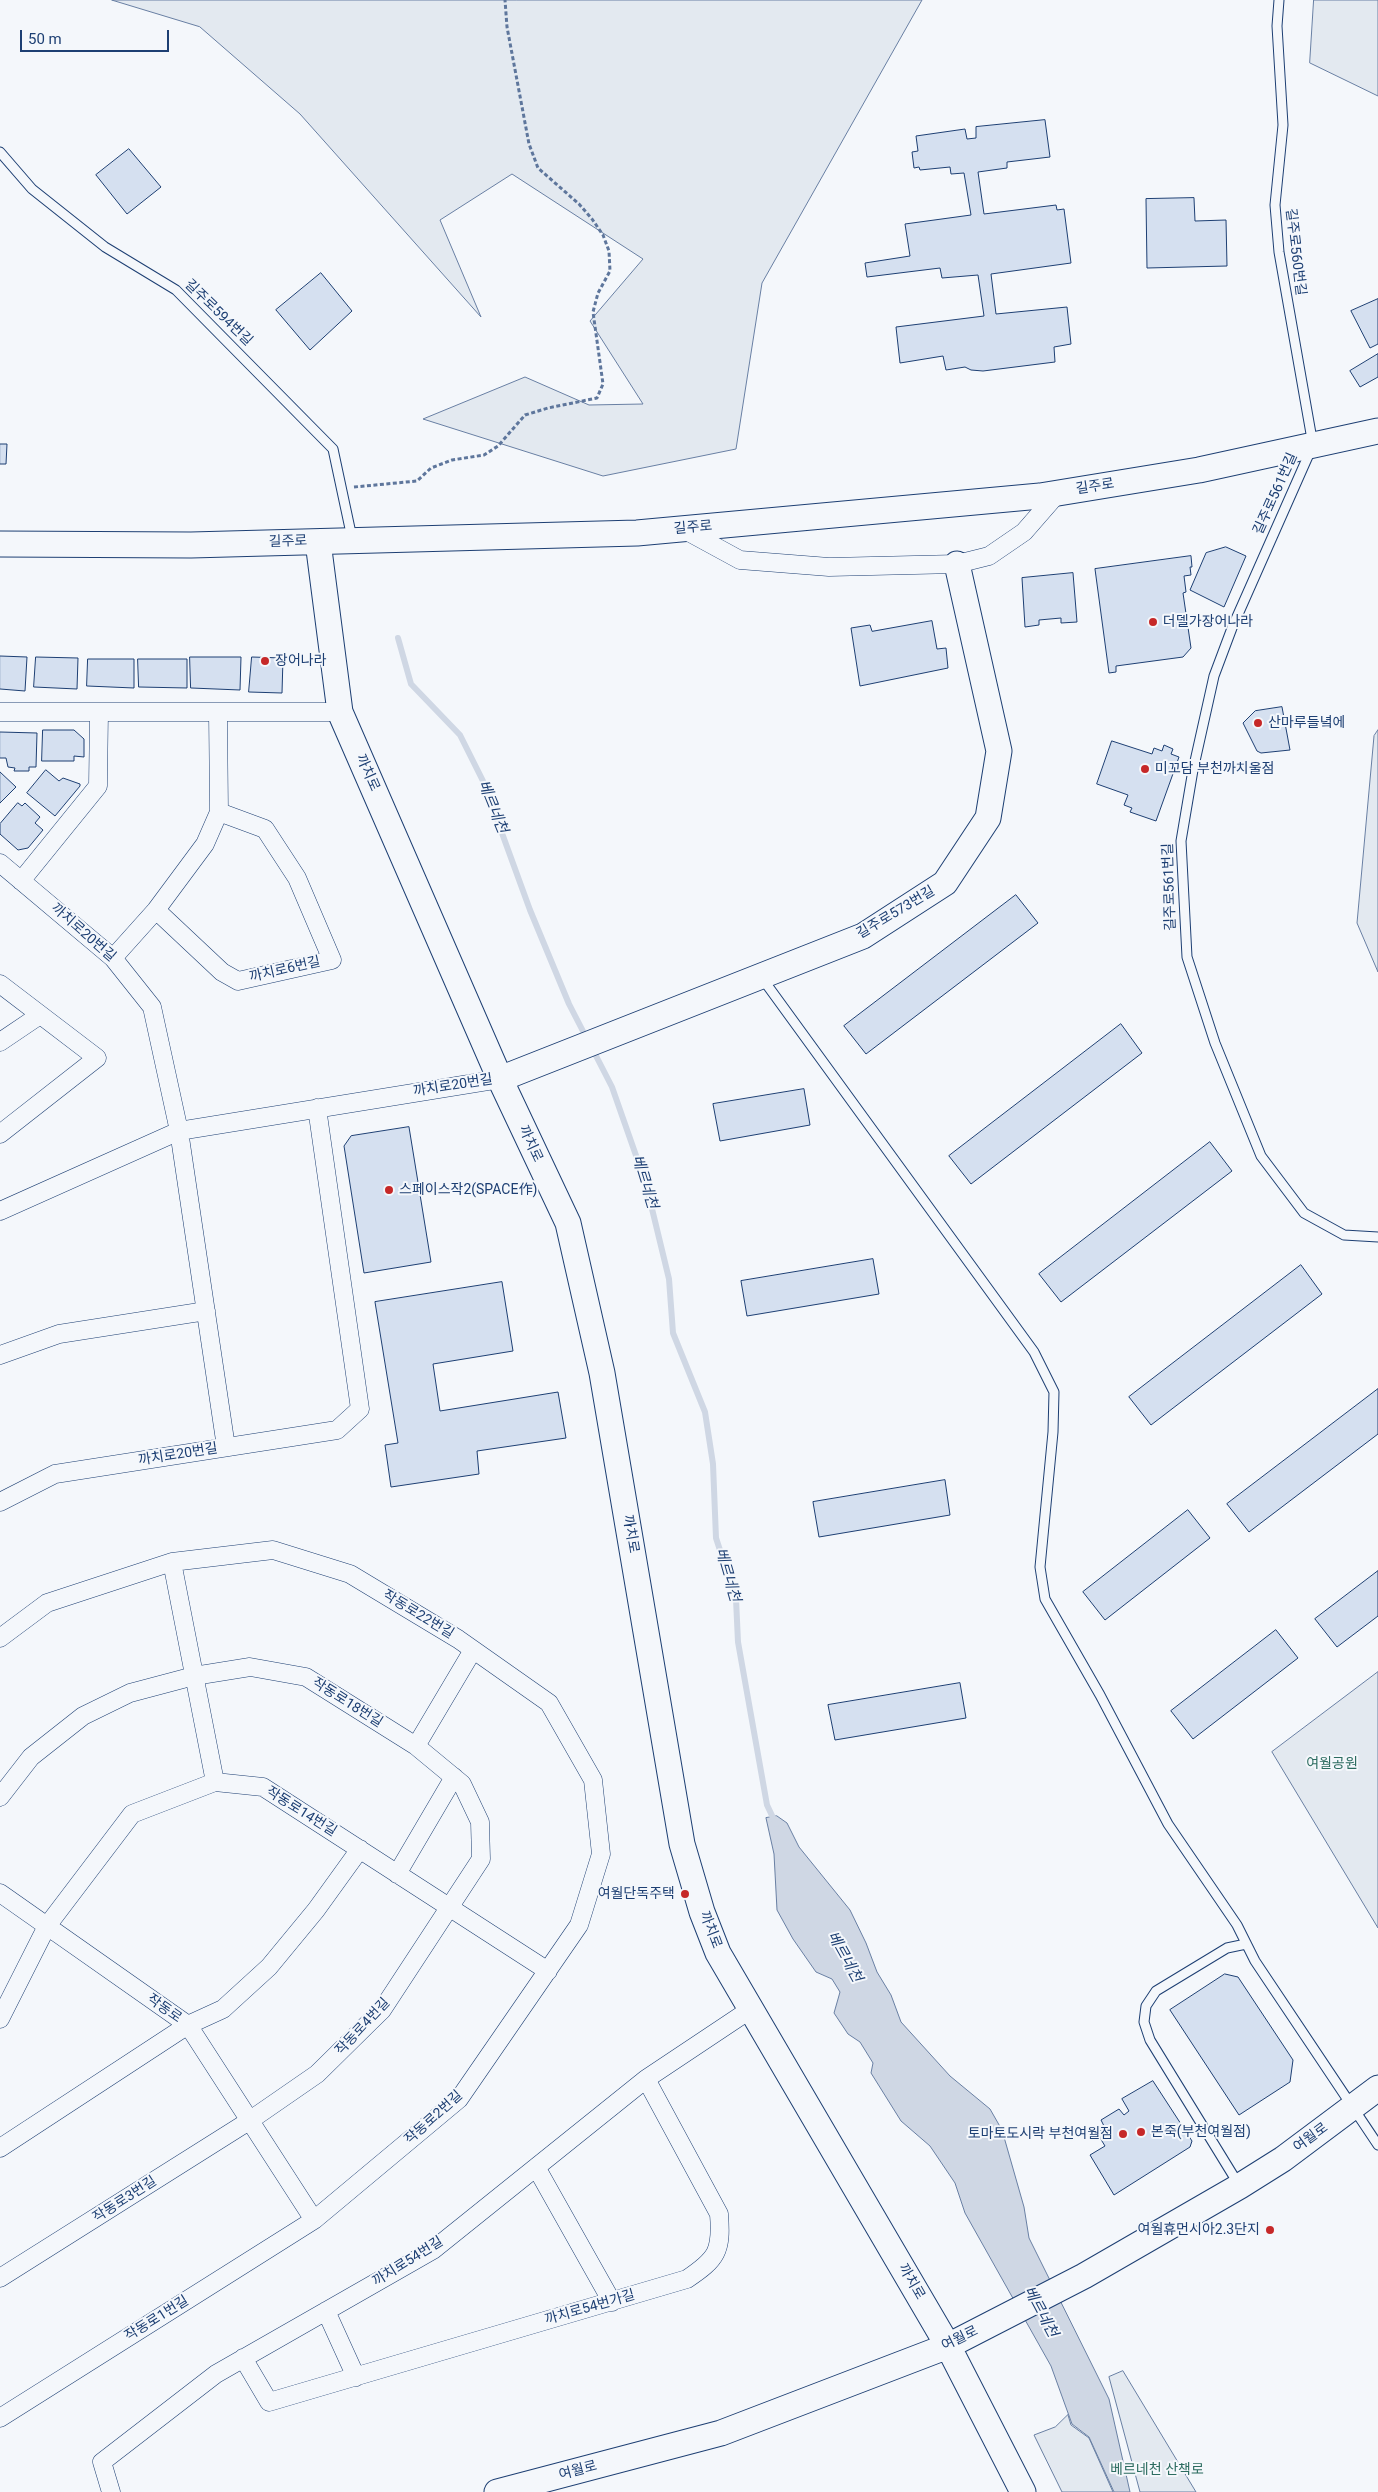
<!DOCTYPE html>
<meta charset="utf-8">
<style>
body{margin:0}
#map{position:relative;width:1378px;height:2492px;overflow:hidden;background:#f4f7fb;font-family:Roboto,sans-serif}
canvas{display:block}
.scale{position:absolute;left:20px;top:30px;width:149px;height:22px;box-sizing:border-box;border:2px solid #1d3f73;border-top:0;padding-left:6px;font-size:15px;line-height:18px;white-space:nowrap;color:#1d3f73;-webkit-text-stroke:4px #f4f7fb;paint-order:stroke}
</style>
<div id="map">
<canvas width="1378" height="2492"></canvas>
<div class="scale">50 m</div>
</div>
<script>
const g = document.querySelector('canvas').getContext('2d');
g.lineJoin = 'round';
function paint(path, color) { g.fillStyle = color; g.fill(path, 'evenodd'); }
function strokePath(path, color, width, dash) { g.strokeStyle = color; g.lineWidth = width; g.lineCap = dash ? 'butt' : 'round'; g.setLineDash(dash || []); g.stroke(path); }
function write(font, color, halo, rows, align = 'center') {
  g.font = font + ' Roboto,"Noto Sans KR",sans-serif'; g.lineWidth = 4; g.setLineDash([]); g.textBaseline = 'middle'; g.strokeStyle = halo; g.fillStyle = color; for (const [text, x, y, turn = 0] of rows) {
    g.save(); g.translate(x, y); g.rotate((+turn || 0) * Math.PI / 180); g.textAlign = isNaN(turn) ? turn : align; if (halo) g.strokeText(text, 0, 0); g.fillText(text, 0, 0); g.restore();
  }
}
const green = new Path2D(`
 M112,0H922L762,283L736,449L603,476L423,419L525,377L589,405L643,404L590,321L643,259L512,174L440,220L481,317L300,114L200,27Z
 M1314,0H1378V96L1310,63Z
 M1378,730V972L1357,923L1374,736Z
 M1378,1672V1928L1272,1752Z
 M1123,2371L1196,2492H1140L1109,2377Z
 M1068,2415L1071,2425L1089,2438L1113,2492H1062L1034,2435L1055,2427Z`);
const water = new Path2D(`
 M777,1816L787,1823L799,1847L850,1910L866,1943L877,1972L891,1995L901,2022L950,2076L990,2109L1002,2130L1024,2207L1029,2238L1109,2399L1130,2492H1114L1089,2437L1072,2424L1051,2366L965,2213L955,2183L930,2146L901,2121L871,2073L873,2063L860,2042L848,2034L834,2013L840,1992L832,1979L816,1972L793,1939L777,1910L774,1854L766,1818Z`);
const stream = new Path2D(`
 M398,638L411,684L460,735L483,781L530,910L569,1004L587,1039
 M592,1048L612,1087L646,1184L669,1279L673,1333L705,1412L713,1464L716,1538L736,1599L738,1642L767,1805L776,1824`);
const building = new Path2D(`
 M1045,120L1050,157L1007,162V168L978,172L984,214L1056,205L1057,210L1064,209L1071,263L991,274L996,314L1067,307L1071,344L1054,347L1055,362L983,371L971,370L965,367L946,370L943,356L900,363L896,327L984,316L978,275L942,278L940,268L867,277L865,263L910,256L905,224L971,215L964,173L951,174L950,167L920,170L919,167L914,168L912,152L918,151L916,136L965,129L967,139L976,138V127Z
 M129,149L161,187L127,214L96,175Z
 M1194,198L1195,221L1226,220L1227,266L1147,268L1146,199Z
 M321,273L352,311L310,350L276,310Z
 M1378,299V344L1370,348L1351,311Z
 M1378,354V377L1360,387L1350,371Z
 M0,444H7L6,464H0Z
 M1226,547L1246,556L1224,607L1190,590L1206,553Z
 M1191,556L1192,567H1190L1191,575L1184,576L1186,592L1183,593L1191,648L1183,657L1116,666V672L1109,673L1095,569Z
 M1073,573L1077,622L1061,623V618L1039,620V625L1025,627L1022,578Z
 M932,621L937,649L946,648L948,668L860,686L851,628L870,625L872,631Z
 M0,656L27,657L25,691L0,689Z
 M36,657L78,658L77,689L34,687Z
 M190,657H241L240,690L191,688Z
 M252,657L283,658L282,693L249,692Z
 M88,659H134V688L87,686Z
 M138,659H187V688L139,687Z
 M1282,707L1290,750L1261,753L1257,751L1243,723L1255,711Z
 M43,730H74L84,739V757L74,756V761H42Z
 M0,732L37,733L36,767H29V771H14L15,768L8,767L6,758H0Z
 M1112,741L1152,754L1154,748L1162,751L1164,745L1173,749L1171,754L1179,757L1156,821L1130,812L1132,808L1124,805L1128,795L1097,784Z
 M46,770L59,781L63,778L80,784V786L55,816L27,793Z
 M0,772L16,787L0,803Z
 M18,803L22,806L25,803L40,817L35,823L43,830L28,848L18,850L0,834V824Z
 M1016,895L1038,923L866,1054L844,1026Z
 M1121,1024L1142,1053L971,1184L949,1156Z
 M804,1089L810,1125L720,1141L713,1104Z
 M409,1127L431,1262L364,1273L344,1146L351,1136Z
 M1210,1142L1232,1171L1061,1302L1039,1274Z
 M873,1259L879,1294L747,1316L741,1281Z
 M1301,1265L1322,1294L1151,1425L1129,1397Z
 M502,1282L513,1351L433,1364L440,1411L558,1392L566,1438L477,1451L479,1474L391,1487L385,1445L398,1443L375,1302Z
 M1378,1389V1434L1249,1532L1227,1504Z
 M945,1480L950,1515L819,1537L813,1502Z
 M1188,1510L1210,1538L1105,1620L1083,1592Z
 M1378,1571V1616L1337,1647L1315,1619Z
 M1276,1630L1298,1658L1193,1739L1171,1711Z
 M960,1683L966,1718L835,1740L828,1705Z
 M1225,1974L1238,1977L1293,2060L1290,2082L1239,2115L1170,2010Z
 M1153,2081L1192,2141L1190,2147L1114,2195L1090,2155L1105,2146L1097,2133L1105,2128L1101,2120L1119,2109L1124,2115L1129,2111L1122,2099Z`);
const path = new Path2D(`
 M354,487L417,481L431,468L452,460L484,455L498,446L525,415L548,408L597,398L603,384L593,312L598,293L610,271L609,251L603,235L592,219L579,204L538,168L529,144L507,27L505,0`);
const lane = new Path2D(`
 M1279,0L1277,26L1283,125L1275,205L1279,252L1313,445L1232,628L1214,676L1193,770L1181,841L1187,957L1215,1043L1261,1156L1304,1213L1344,1235L1378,1237
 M0,152L32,189L105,247L176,290L333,449L352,538
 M762,978L1034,1352L1054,1392L1053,1432L1040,1567L1045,1599L1100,1695L1168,1824L1237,1925L1255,1961L1378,2145
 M1239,2185L1150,2040L1144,2022L1146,2006L1156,1991L1227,1948L1246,1944`);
const street = new Path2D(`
 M683,529L740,560L829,567L957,564L989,556L1024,532L1058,493
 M0,712H340
 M0,863L113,958L152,1007L179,1131L226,1447
 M21,881L98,786L99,712
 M156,910L222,972L238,981L332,960L297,878L265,829L219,812
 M113,958L156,910L205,844L219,812L218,712
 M0,984L97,1058L0,1134
 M0,1042L40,1015
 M0,1211L179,1131L500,1079
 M0,1355L59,1334L206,1311
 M0,1502L55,1474L337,1430L360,1409L317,1108
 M172,1562L215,1782
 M0,1638L47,1603L172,1562L273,1550L350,1574L458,1639L549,1703L593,1780L601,1854L579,1925L459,2099L314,2220L0,2418
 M416,1746L473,1650
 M0,1797L31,1757L83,1716L130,1693L194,1676L250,1667L306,1677L416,1746L462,1784L480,1822L481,1859L382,2010L317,2074L249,2121L0,2278
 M397,1874L454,1777
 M0,1893L188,2025L314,2220
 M0,2019L47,1926L132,1814L215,1782L263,1787L548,1971
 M0,2148L188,2025L223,2009L269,1967L316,1910L360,1849
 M536,2167L612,2302
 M326,2311L356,2377
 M243,2358L269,2402L687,2279C717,2259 722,2251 719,2214L646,2079
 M111,2492L102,2462L216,2374L433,2250L646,2079L751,2009`);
const secondary = new Path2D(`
 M318,542L340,712L500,1079L568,1223L602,1373L682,1844L702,1912L718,1953L948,2346L1023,2492
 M0,544L191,545L637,533L1040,496L1199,470L1378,431
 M500,1079L863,936L945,883L988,818L999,751L957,564
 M497,2492L721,2433L948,2346L1084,2276L1240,2186L1283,2159L1378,2088`);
const markers = [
 [1153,622,5,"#c62828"],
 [265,661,5,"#c62828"],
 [1258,723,5,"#c62828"],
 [1145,769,5,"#c62828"],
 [389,1190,5,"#c62828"],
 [685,1894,5,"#c62828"],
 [1141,2132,5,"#c62828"],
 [1123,2134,5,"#c62828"],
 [1270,2230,5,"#c62828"]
];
const streetNames = [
 ["길주로560번길",1295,252,83],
 ["길주로594번길",218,313,44],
 ["길주로",1095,487,-9],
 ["길주로561번길",1276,494,-66],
 ["길주로",693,528,-5],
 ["길주로",288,542,-2],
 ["까치로",367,773,66],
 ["길주로561번길",1170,887,-92],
 ["길주로573번길",896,913,-31],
 ["까치로20번길",83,933,41],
 ["까치로6번길",285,970,-13],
 ["까치로20번길",453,1086,-9],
 ["까치로",530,1144,65],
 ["까치로20번길",178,1455,-9],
 ["까치로",630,1534,80],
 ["작동로22번길",418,1615,31],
 ["작동로18번길",347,1703,32],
 ["작동로14번길",301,1812,32],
 ["까치로",710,1930,69],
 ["작동로",164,2009,35],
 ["작동로4번길",363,2027,-47],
 ["작동로2번길",434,2118,-42],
 ["여월로",1311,2138,-36],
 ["작동로3번길",125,2200,-33],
 ["까치로54번길",408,2262,-32],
 ["까치로",911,2282,60],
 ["까치로54번가길",590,2308,-16],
 ["작동로1번길",157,2319,-32],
 ["여월로",960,2339,-26],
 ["여월로",578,2471,-15]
];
const poiNames = [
 ["더델가장어나라",1163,622],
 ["장어나라",275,661],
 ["산마루들녘에",1268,723],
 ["미꼬담 부천까치울점",1155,769],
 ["스페이스작2(SPACE作)",399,1190],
 ["여월단독주택",675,1894,"right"],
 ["본죽(부천여월점)",1151,2132],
 ["토마토도시락 부천여월점",1113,2134,"right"],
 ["여월휴먼시아2.3단지",1260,2230,"right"]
];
const parkNames = [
 ["여월공원",1332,1764],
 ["베르네천 산책로",1157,2470]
];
const waterNames = [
 ["베르네천",492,807,68],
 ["베르네천",644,1182,73],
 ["베르네천",727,1575,74],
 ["베르네천",844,1957,61],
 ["베르네천",1040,2312,62]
];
paint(green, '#e3e9f0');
strokePath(green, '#687fa3', 1);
paint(water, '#cfd7e4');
strokePath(water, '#687fa3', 1);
strokePath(stream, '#cfd7e4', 6);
paint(building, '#d5e0f0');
strokePath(building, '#1d3f73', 1);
strokePath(lane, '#1d3f73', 11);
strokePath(street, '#1d3f73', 19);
strokePath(secondary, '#1d3f73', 27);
strokePath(path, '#5e769c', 3, [4, 2.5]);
strokePath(lane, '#f4f7fb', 9);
strokePath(street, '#f4f7fb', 18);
strokePath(secondary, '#f4f7fb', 25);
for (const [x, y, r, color] of markers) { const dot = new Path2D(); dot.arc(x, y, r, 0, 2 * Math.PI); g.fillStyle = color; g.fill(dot); strokePath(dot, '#f4f7fb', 2); }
write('14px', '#1d3f73', '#f4f7fb', streetNames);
write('14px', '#1d3f73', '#f4f7fb', poiNames, 'left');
write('14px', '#2c6c60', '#f4f7fb', parkNames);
write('italic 15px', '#1d3f73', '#f4f7fb', waterNames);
</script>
